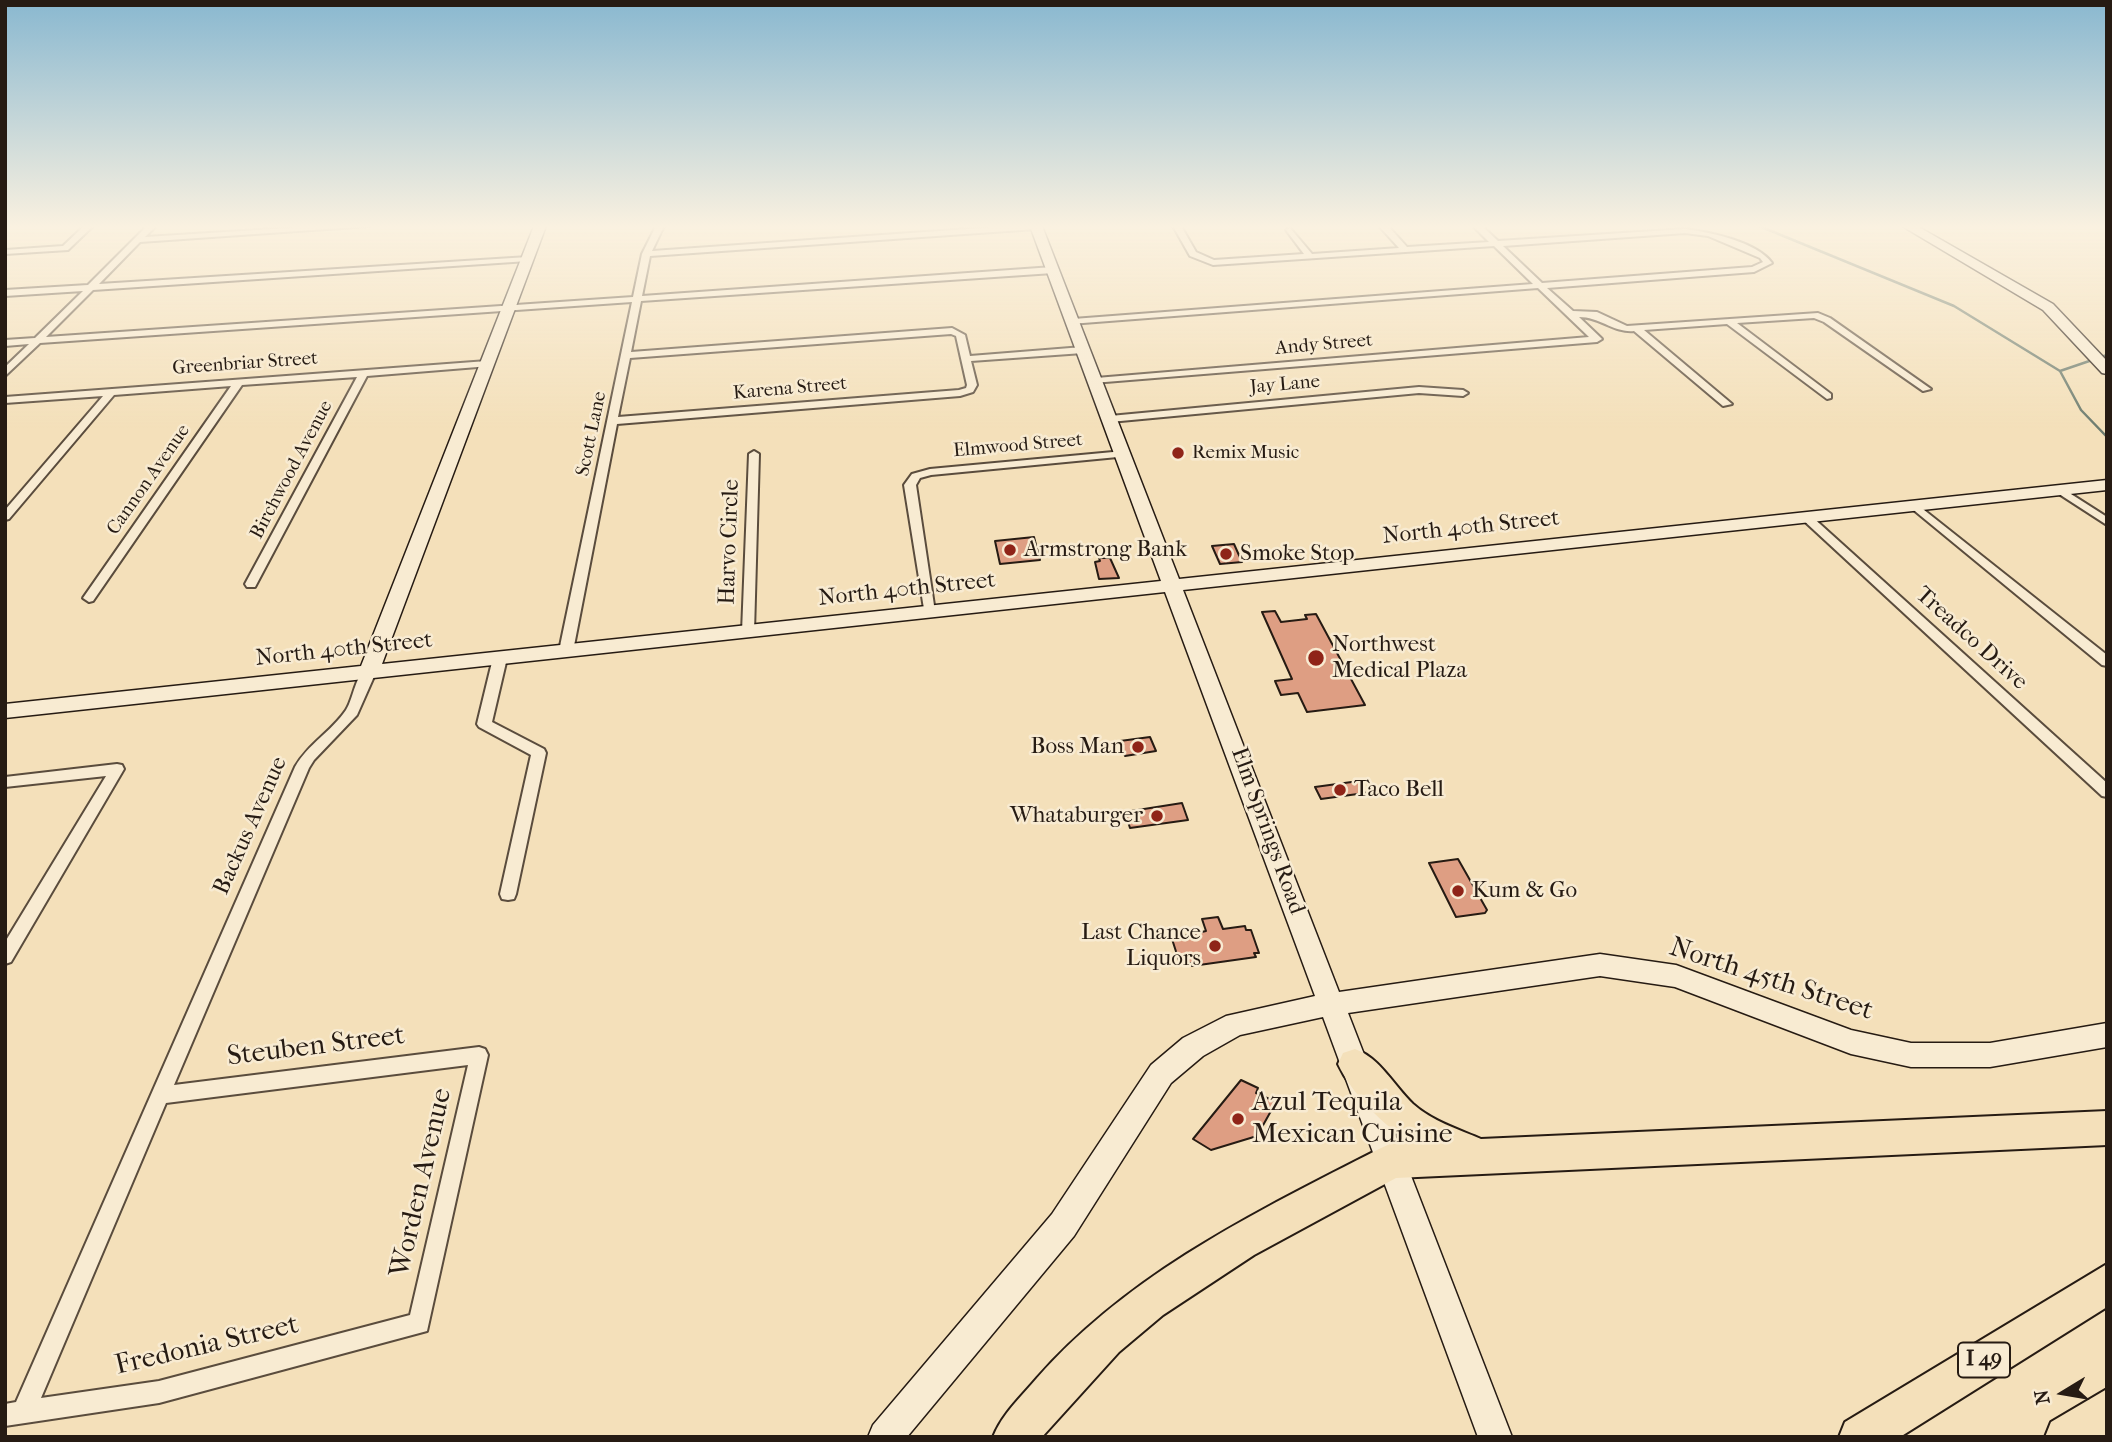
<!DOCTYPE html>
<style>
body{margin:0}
#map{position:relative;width:2112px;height:1442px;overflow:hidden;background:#f4e0ba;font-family:"IM FELL French Canon",serif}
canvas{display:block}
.frame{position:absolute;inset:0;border:7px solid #261b13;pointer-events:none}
.north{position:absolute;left:2028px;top:1358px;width:70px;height:70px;-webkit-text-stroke:5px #f8ebd2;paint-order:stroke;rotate:259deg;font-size:19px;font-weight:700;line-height:28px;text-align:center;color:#261b13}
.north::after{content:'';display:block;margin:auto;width:24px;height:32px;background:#261b13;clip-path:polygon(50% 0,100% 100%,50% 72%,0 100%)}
</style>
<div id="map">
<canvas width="2112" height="1442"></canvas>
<div class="frame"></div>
<div class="north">N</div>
</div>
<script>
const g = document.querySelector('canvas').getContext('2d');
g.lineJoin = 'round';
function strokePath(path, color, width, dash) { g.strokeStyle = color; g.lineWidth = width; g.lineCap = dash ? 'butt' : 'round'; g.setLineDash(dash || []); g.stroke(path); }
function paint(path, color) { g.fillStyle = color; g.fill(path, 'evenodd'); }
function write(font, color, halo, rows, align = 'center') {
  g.font = font + ' "IM FELL French Canon",serif'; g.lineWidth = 5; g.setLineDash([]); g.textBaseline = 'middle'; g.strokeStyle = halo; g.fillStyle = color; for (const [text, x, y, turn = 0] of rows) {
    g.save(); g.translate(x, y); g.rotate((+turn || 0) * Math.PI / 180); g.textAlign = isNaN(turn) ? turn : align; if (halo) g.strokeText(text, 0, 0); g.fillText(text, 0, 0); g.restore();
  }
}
const stream = new Path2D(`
 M1759,226L1954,306L2060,371
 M2107,355L2060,371L2081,410L2107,437`);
const building = new Path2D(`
 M1034,537L1040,560L1000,564L995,541Z
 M1234,544L1242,562L1220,564L1212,546Z
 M1099,558H1110L1119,578L1099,579L1095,562L1100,561Z
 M1275,611L1281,622L1307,619L1305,615L1316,614L1365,705L1307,712L1298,693L1281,695L1275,681L1292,679L1262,612Z
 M1150,737L1156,751L1125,756L1120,741Z
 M1359,781L1365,793L1321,799L1315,787Z
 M1182,803L1188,820L1130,828L1125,812Z
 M1458,859L1487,910L1485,913L1456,917L1429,863Z
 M1218,917L1223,929L1245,926L1246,930H1251L1259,953H1254L1256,957L1192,966V963L1180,964L1172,939L1206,931L1202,919Z
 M1241,1080L1258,1088L1256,1093L1276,1102L1257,1136L1211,1150L1193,1139Z`);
const street = new Path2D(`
 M84,226H93L68,250L5,254V250L63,246Z
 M147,226H156L145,237L321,226H370L140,242L99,284L528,257L532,259L528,261L93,290L46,337L633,297L642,254L656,226H664L652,251L1011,226H1040L1036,229L650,256L642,296L1053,267L1057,270L1053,273L641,301L631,352L952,328L965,335L970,356L1083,347L1088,350L1083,353L971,361L977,385L973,392L960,396L617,424L573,651L566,655L559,651L632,302L40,343L5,376V367L29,344L5,346V340L35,338L83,291L5,296V290L88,285ZM951,334L956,336L967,385L966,388L959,390L618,417L630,358Z
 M1173,226H1181L1196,252L1214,260L1304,254L1286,230L1290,228L1312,254L1399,248L1379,226H1388L1407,247L1489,242L1473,226H1482L1498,241L1685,229C1710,232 1757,242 1772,263L1754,272L1547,288L1573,311L1597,312L1627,326L1818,313L1830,318L1931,389L1923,391L1824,322L1814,318L1737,323L1831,394V398L1827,399L1727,324L1644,330L1732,404L1723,406L1634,331C1614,333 1600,317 1579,317L1600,337L1602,339L1597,342L1093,383V379L1096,378L1589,337L1538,288L1070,324L1068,322L1073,319L1533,284L1494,246L1213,265L1190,256ZM1685,233L1708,236L1760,258L1763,262L1752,267L1542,283L1503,246Z
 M487,361L492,364L490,366L367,376L255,587H247L245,584L357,377L242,385L93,601L89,602L83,598L231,386L114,395L9,519L5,520V510L103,396L5,403V397Z
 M1419,387L1463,390L1468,393L1463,396L1419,393L1110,422L1105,419L1110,416Z
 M754,451L759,454L754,632L748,636L742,632L749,454Z
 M1124,451L1128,452V456L931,475L920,478L916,485L935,612L929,616L925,615L904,485L912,474L930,469Z
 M2060,487L2107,517V525L2056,492L2054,490Z
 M1914,502L2107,655V666L2102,665L1910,507V503Z
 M1806,514L1810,515L2107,783V797L2102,796L1802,519V515Z
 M500,654L507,658L492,722L544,749L546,753L516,894L514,899L508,900L502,899L500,894L531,755L479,727L477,724L493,658Z
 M369,668L376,672L357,715L314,760L309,768L174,1085L479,1047L485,1049L488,1055L427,1331L159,1403L5,1426V1404L16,1402L295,767C308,744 332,731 346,710C354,698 355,673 369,668ZM468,1065L410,1315L159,1381L41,1398L166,1103Z
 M117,764L122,765L124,769L11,962L5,964V942L106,776L5,787V777Z`);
const secondary = new Path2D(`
 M534,226H546L382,664L1161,581L1030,226H1042L1179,579L2107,480V490L1183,590L1339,992L1600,954L1676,965L1851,1030L1911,1043H1990L2107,1023V1047L1990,1067H1911L1851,1054L1675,987L1600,976L1348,1013L1512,1437H1478L1323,1017L1240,1035L1203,1056L1171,1083L1074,1236L907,1437H868L873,1425L1052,1214L1151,1065L1183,1038L1226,1016L1315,996L1165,592L5,718V704L361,666Z
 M1902,226H1917L2053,304L2107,361V374L2102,373L2043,310Z`);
const highway = new Path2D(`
 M1355,1049C1380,1058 1394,1086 1413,1104C1432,1121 1458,1129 1481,1139L2107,1111V1145L1396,1178L1254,1255L1163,1315L1119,1352L1042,1437H993C1002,1414 1021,1397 1037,1378C1131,1272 1256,1212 1379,1149L1392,1143H1411C1383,1125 1352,1094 1338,1064L1343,1053Z
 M2107,1264V1307L1900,1437H1839L1845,1422Z
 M2107,1389V1435L2045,1437L2051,1422Z`);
const markers = [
 [1178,453,7,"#8f2418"],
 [1010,550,7,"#8f2418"],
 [1226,554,7,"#8f2418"],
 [1316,658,9,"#8f2418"],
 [1138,747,7,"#8f2418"],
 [1340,790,7,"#8f2418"],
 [1157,816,7,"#8f2418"],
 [1458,891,7,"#8f2418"],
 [1215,946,7,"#8f2418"],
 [1238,1119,7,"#8f2418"]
];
const farStreetnames = [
 ["Andy Street",1324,345,-5],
 ["Greenbriar Street",245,364,-4],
 ["Jay Lane",1285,385,-5],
 ["Karena Street",790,389,-5],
 ["Scott Lane",592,434,-78],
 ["Elmwood Street",1018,446,-5],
 ["Birchwood Avenue",292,470,-62],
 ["Cannon Avenue",149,480,-55]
];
const farPoinames = [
 ["Remix Music",1192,453]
];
const shields = [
 [1984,1360,52]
];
const shieldNames = [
 ["I 49",1984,1360]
];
const streetNames = [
 ["North 40th Street",1471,528,-6],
 ["Harvo Circle",730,542,-88],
 ["North 40th Street",907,590,-6],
 ["Treadco Drive",1971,639,42],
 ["North 40th Street",344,650,-6],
 ["Backus Avenue",251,826,-66],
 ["Elm Springs Road",1267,831,70]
];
const poiNames = [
 ["Armstrong Bank",1024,550],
 ["Smoke Stop",1240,554],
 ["Northwest",1332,645],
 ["Medical Plaza",1332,671],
 ["Boss Man",1124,747,"right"],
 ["Taco Bell",1354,790],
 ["Whataburger",1143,816,"right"],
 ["Kum & Go",1472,891],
 ["Last Chance",1201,933,"right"],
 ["Liquors",1201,959,"right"]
];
const nearStreetnames = [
 ["North 45th Street",1771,980,18],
 ["Steuben Street",316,1047,-7],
 ["Worden Avenue",422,1183,-77],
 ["Fredonia Street",207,1346,-13]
];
const nearPoinames = [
 ["Azul Tequila",1252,1103],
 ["Mexican Cuisine",1252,1135]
];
strokePath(stream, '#6d7c6f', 2.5);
paint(building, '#de9e83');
strokePath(building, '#261b13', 2);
strokePath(street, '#5a4c3d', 4);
strokePath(secondary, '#261b13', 3);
strokePath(highway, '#261b13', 4);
paint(street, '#f8ebd2');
paint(secondary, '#f8ebd2');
paint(highway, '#f4e0ba');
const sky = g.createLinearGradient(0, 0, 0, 428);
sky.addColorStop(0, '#89b8d0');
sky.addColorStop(0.53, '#faf1e0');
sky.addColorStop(1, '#faf1e000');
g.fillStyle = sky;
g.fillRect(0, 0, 2112, 428);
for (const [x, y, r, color] of markers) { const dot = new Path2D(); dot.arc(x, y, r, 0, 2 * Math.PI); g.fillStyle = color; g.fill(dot); strokePath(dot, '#f8ebd2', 2.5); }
write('19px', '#261b13', '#f8ebd2', farStreetnames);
write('19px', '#261b13', '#f8ebd2', farPoinames, 'left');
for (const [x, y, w] of shields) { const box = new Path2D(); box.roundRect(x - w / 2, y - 17.5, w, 35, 5); g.fillStyle = '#f8ebd2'; g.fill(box); strokePath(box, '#261b13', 2); }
write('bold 21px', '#261b13', null, shieldNames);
write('23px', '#261b13', '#f8ebd2', streetNames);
write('23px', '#261b13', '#f8ebd2', poiNames, 'left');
write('28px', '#261b13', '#f8ebd2', nearStreetnames);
write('28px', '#261b13', '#f8ebd2', nearPoinames, 'left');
</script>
